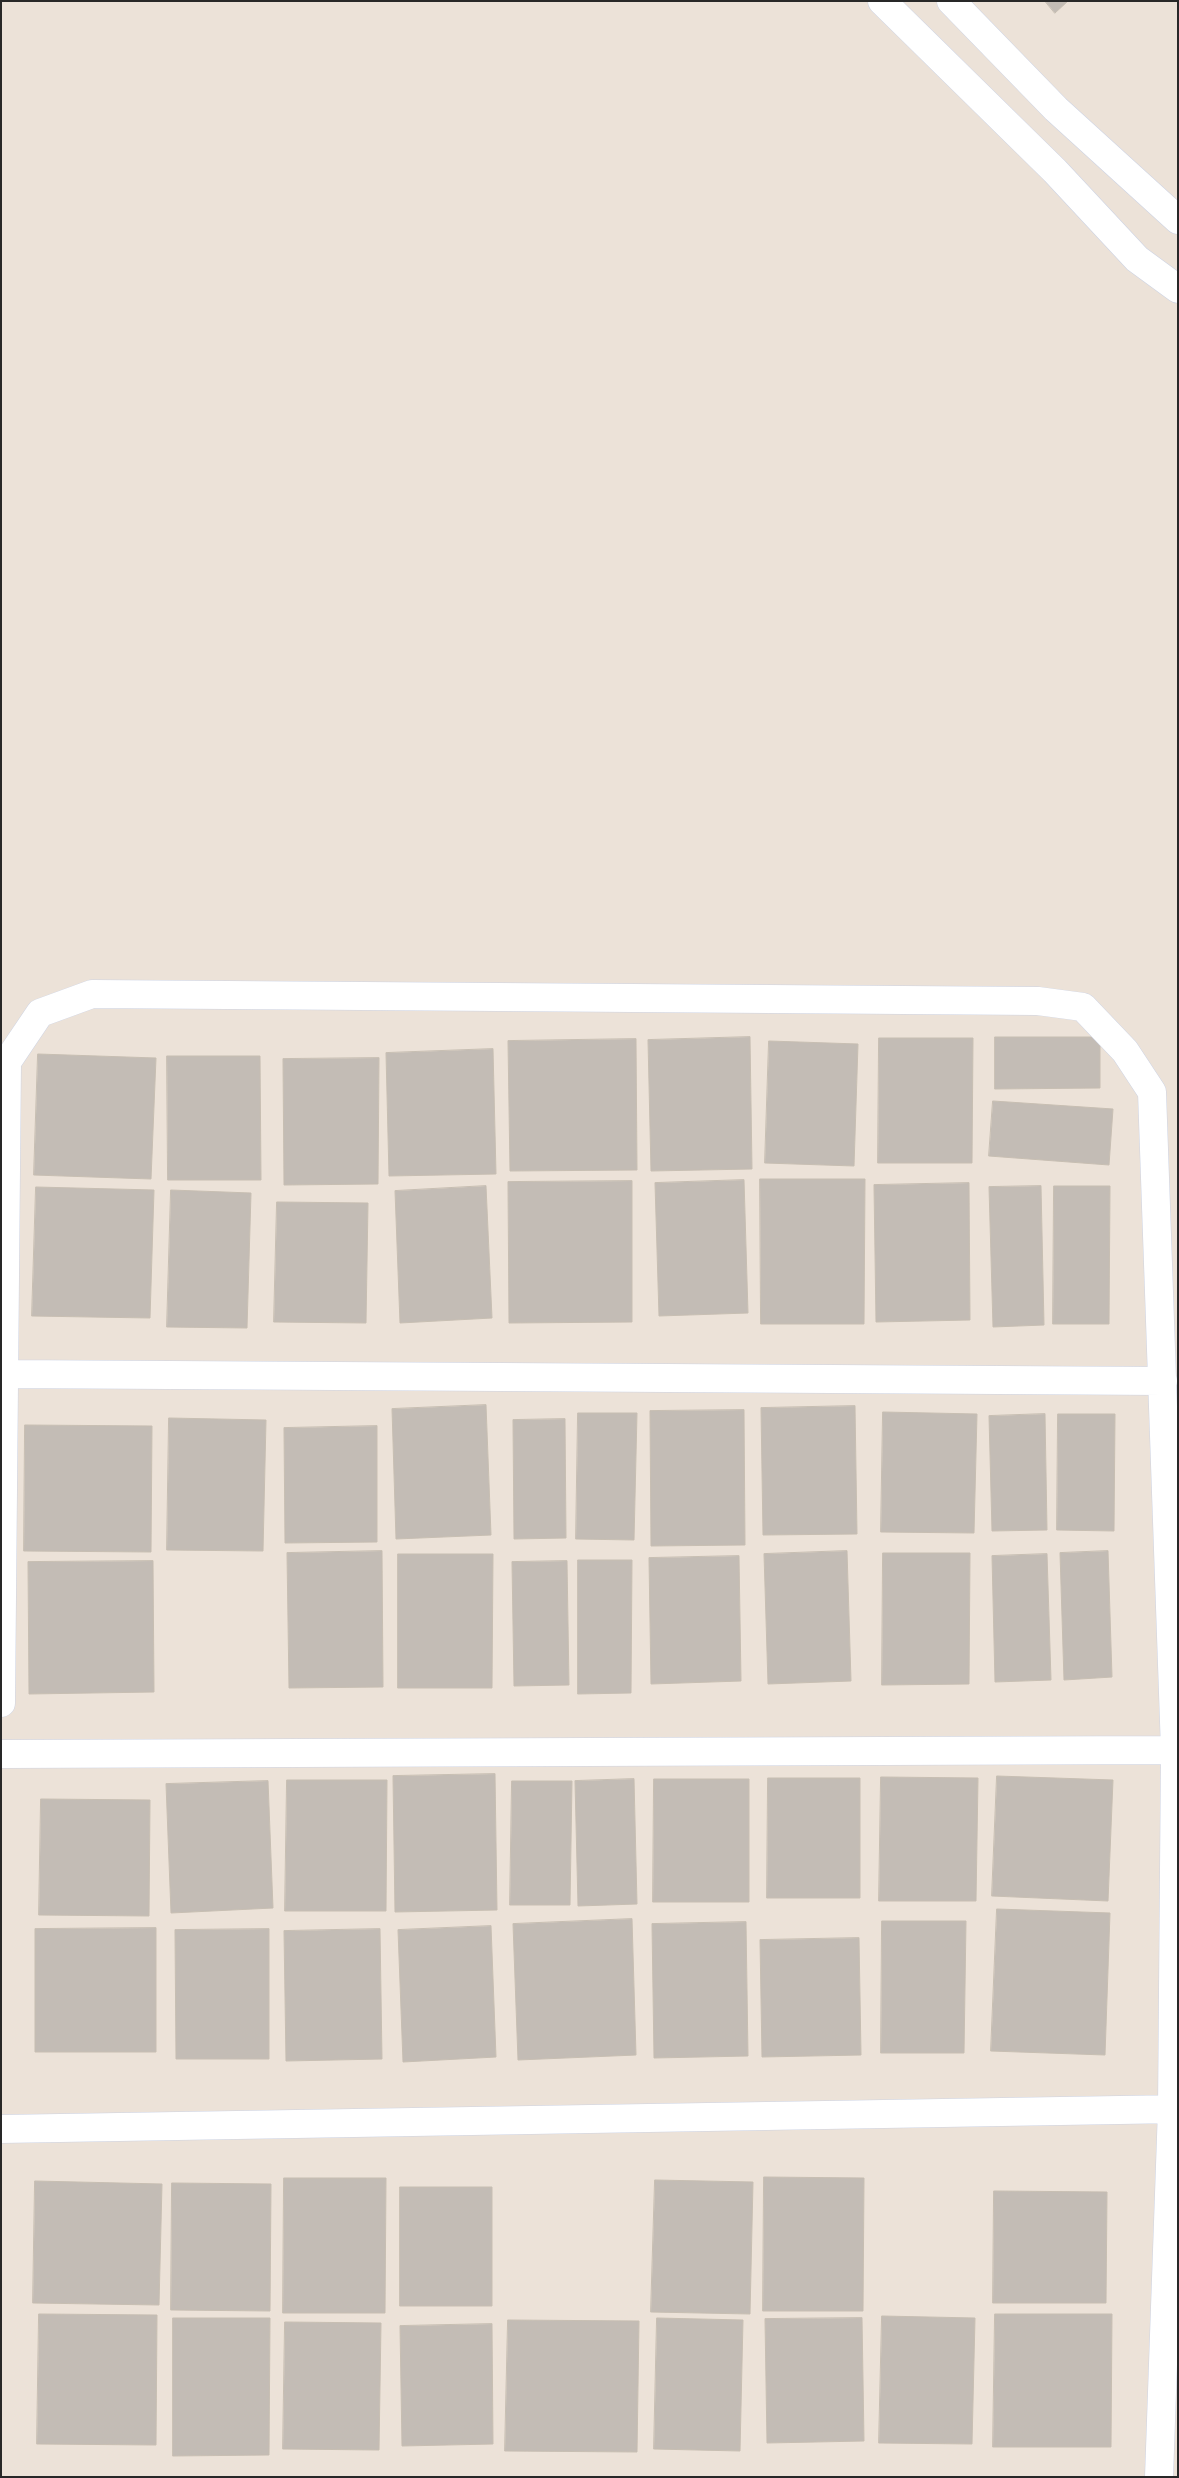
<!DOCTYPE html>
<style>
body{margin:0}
#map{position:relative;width:1179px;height:2478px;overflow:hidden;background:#ece2d8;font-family:Lato,sans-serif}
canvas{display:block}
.frame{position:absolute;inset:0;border:2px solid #282828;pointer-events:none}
</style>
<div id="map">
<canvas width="1179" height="2478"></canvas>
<div class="frame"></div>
</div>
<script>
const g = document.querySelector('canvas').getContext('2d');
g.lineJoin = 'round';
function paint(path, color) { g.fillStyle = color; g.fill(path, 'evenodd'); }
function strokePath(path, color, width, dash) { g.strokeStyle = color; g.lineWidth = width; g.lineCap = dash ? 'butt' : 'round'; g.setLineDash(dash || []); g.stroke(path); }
const building = new Path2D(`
 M1045,1H1068L1055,13Z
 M750,1037L752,1169L651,1171L648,1040Z
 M995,1037H1100V1088L995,1089Z
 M879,1038H973L972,1163H878Z
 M636,1039L637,1170L510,1171L508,1041Z
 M769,1041L858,1044L854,1166L765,1163Z
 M493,1049L496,1174L389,1176L386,1053Z
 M38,1054L156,1058L151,1179L34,1175Z
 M167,1056H260L261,1180H168Z
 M379,1058L378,1184L284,1185L283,1059Z
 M993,1101L1113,1109L1109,1165L989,1156Z
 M760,1179H865L864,1324H761Z
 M744,1180L748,1313L659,1316L655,1183Z
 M632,1181V1322L509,1323L508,1182Z
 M969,1183L970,1320L876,1322L874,1185Z
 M486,1186L492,1318L400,1323L395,1191Z
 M1041,1186L1044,1325L993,1327L989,1187Z
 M1054,1186H1110L1109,1324H1053Z
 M36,1187L154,1190L150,1318L32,1316Z
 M171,1190L251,1193L247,1328L167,1327Z
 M277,1202L368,1203L366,1323L274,1322Z
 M486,1405L491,1535L396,1539L392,1409Z
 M855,1406L857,1534L763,1535L761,1408Z
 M744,1410L745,1545L651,1546L650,1411Z
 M883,1412L977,1414L974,1533L881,1532Z
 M578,1413H637L634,1540L576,1539Z
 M1045,1414L1047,1530L992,1531L989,1416Z
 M1058,1414H1115L1114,1531L1057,1530Z
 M169,1418L266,1420L263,1551L167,1550Z
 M565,1419L566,1538L514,1539L513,1420Z
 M25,1425L152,1426L151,1552L24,1551Z
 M377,1426V1542L285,1543L284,1428Z
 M382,1551L383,1687L289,1688L287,1553Z
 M847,1551L851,1681L768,1684L764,1554Z
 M1108,1551L1112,1677L1064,1680L1060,1553Z
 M883,1553H970L969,1684L882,1685Z
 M398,1554H493L492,1688H398Z
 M1047,1554L1051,1680L995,1682L992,1556Z
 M739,1556L741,1681L651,1684L649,1558Z
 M578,1560H632L631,1693L578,1694Z
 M153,1561L154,1692L29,1694L28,1562Z
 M567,1561L569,1685L514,1686L512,1562Z
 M495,1774L497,1910L395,1912L393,1776Z
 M997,1776L1113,1780L1108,1901L992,1896Z
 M881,1777L978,1778L976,1901H879Z
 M768,1778H860V1898H767Z
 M634,1779L637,1904L578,1906L575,1781Z
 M654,1779H749V1902H653Z
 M287,1780H387L386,1911H285Z
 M268,1781L273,1908L171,1913L166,1784Z
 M512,1781H572L570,1905H510Z
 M41,1799L150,1800L149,1916L39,1915Z
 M997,1909L1110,1913L1105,2055L991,2051Z
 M632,1919L636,2055L518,2060L513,1924Z
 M882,1921H966L964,2053H881Z
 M746,1922L748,2056L654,2058L652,1924Z
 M491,1926L496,2057L403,2062L398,1930Z
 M156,1928V2052H35V1929Z
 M269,1929V2059H176L175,1930Z
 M380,1929L382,2059L286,2061L284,1931Z
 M859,1938L861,2055L762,2057L760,1940Z
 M764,2177L864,2178L863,2311H763Z
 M284,2178H386L385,2313H283Z
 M655,2180L753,2182L750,2314L651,2312Z
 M35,2181L162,2184L159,2305L33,2303Z
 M172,2183L271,2184L270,2311L171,2310Z
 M400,2187H492V2306H400Z
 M994,2191L1107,2192L1106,2303H993Z
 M39,2314L157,2315L156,2445L37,2444Z
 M995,2314H1112L1111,2447H993Z
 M882,2316L975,2318L972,2444L879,2443Z
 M173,2318H270L269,2455L173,2456Z
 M657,2318L743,2320L740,2451L654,2449Z
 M862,2318L864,2441L767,2443L765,2319Z
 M508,2320L639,2321L637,2452L505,2451Z
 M285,2322L381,2323L379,2450L283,2449Z
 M492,2324L493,2444L402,2446L400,2326Z`);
const street = new Path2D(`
 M882,1L1055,171L1137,259L1178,289
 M951,1L1056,109L1178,220
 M4,1374L1163,1381
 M1,1703L7,1062L40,1013L92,994L1038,1001L1083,1007L1125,1051L1152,1092L1175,1750L1172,2109L1159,2477
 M1,1754L1175,1750
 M1,2129L1178,2109`);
paint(building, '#c3bcb5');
strokePath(building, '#c7beb2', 1);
strokePath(street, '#cdd3e3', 29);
strokePath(street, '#fff', 28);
</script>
